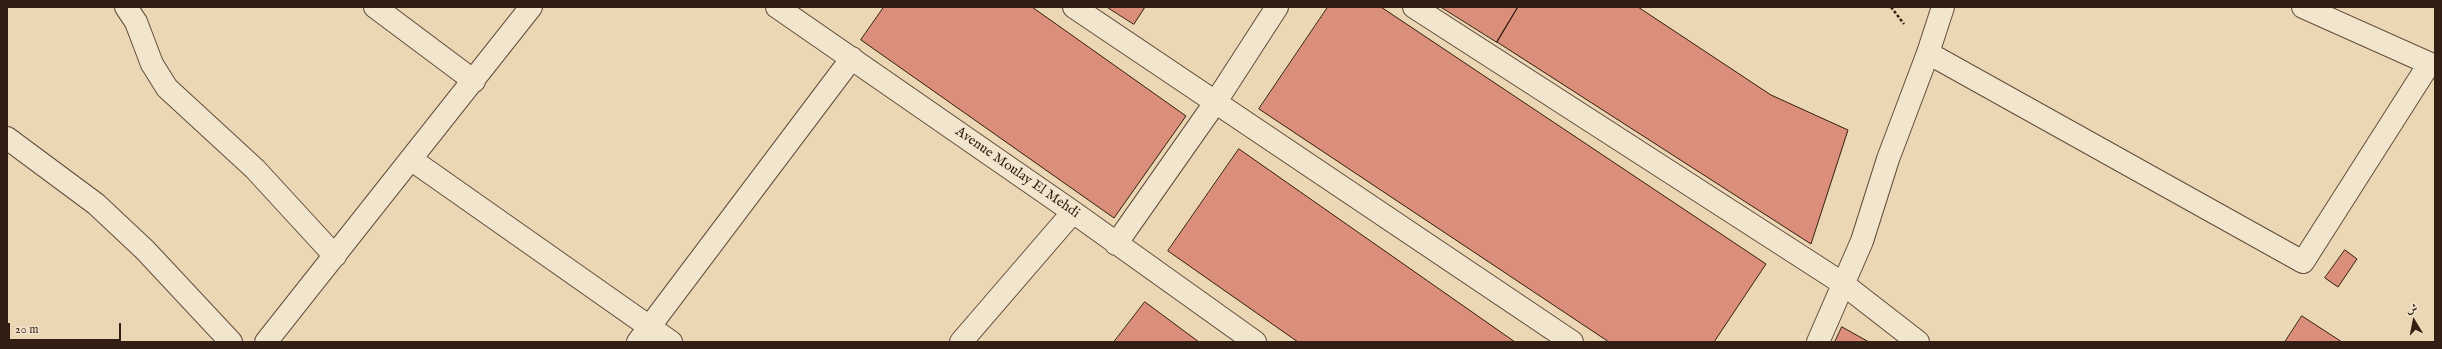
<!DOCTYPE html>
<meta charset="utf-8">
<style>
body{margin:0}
#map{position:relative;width:2442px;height:349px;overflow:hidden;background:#ebd7b3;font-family:"IM FELL English",Amiri,serif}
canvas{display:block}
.frame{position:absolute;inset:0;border:8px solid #331e13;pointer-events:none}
.north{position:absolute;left:2394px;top:301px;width:40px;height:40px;-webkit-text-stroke:3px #f2e5ce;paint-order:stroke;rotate:350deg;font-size:11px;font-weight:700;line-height:16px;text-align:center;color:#331e13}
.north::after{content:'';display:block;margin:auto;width:14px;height:18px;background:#331e13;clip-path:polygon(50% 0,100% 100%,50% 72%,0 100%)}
.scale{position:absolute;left:8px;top:323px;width:113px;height:18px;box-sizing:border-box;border:2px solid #331e13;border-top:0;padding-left:5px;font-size:12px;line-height:14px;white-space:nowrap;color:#331e13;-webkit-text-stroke:3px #f2e5ce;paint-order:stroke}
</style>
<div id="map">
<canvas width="2442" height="349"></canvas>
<div class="frame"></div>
<div class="north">ش</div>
<div class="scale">20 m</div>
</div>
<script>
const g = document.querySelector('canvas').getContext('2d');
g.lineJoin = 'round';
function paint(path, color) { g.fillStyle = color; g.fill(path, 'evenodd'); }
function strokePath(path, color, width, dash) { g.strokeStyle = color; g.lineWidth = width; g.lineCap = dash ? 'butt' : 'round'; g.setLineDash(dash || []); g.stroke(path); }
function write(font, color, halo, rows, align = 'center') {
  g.font = font + ' "IM FELL English",serif'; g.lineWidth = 3.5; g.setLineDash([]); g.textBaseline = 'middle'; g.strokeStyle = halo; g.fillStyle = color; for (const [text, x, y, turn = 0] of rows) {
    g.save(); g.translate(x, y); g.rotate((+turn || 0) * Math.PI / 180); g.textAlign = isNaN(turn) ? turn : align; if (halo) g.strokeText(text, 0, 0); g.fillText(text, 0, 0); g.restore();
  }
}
const building = new Path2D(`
 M884,7H1032L1186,116L1114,218L861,40Z
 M1107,7H1145L1134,24Z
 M1328,7H1381L1766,264L1714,342H1609L1259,109Z
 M1441,7H1518L1497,42Z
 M1518,7H1638L1771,95L1848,130L1811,244L1497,42Z
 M1239,149L1515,342H1298L1168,251Z
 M2345,250L2357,259L2338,287L2325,278Z
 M1145,302L1199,342H1114Z
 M2302,316L2342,342H2285Z
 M1842,327L1869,342H1835Z`);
const path = new Path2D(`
 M1891,7L1904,24`);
const minor = new Path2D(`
 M126,7L136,22L152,64L167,88L255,169L335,256
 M375,7L474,81
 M777,7L1073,212L1255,342
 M1074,7L1572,342
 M1414,7L1842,283L1918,342
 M2303,7L2435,66
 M1928,53L2303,262L2429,64
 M7,138L96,204L145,250L231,342
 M412,160L671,342
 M1116,244L1215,103L1277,7
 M266,342L531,7
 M638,342L852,58
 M961,342L1073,212
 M1818,342L1862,241L1888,159L1928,53L1943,7`);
const streetNames = [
 ["Avenue Moulay El Mehdi",1017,173,35]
];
paint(building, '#db8e79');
strokePath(building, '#331e13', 1);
strokePath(minor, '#614c3b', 24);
strokePath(path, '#331e13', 2.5, [3, 2]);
strokePath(minor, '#f2e5ce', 22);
write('14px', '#331e13', '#f2e5ce', streetNames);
</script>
